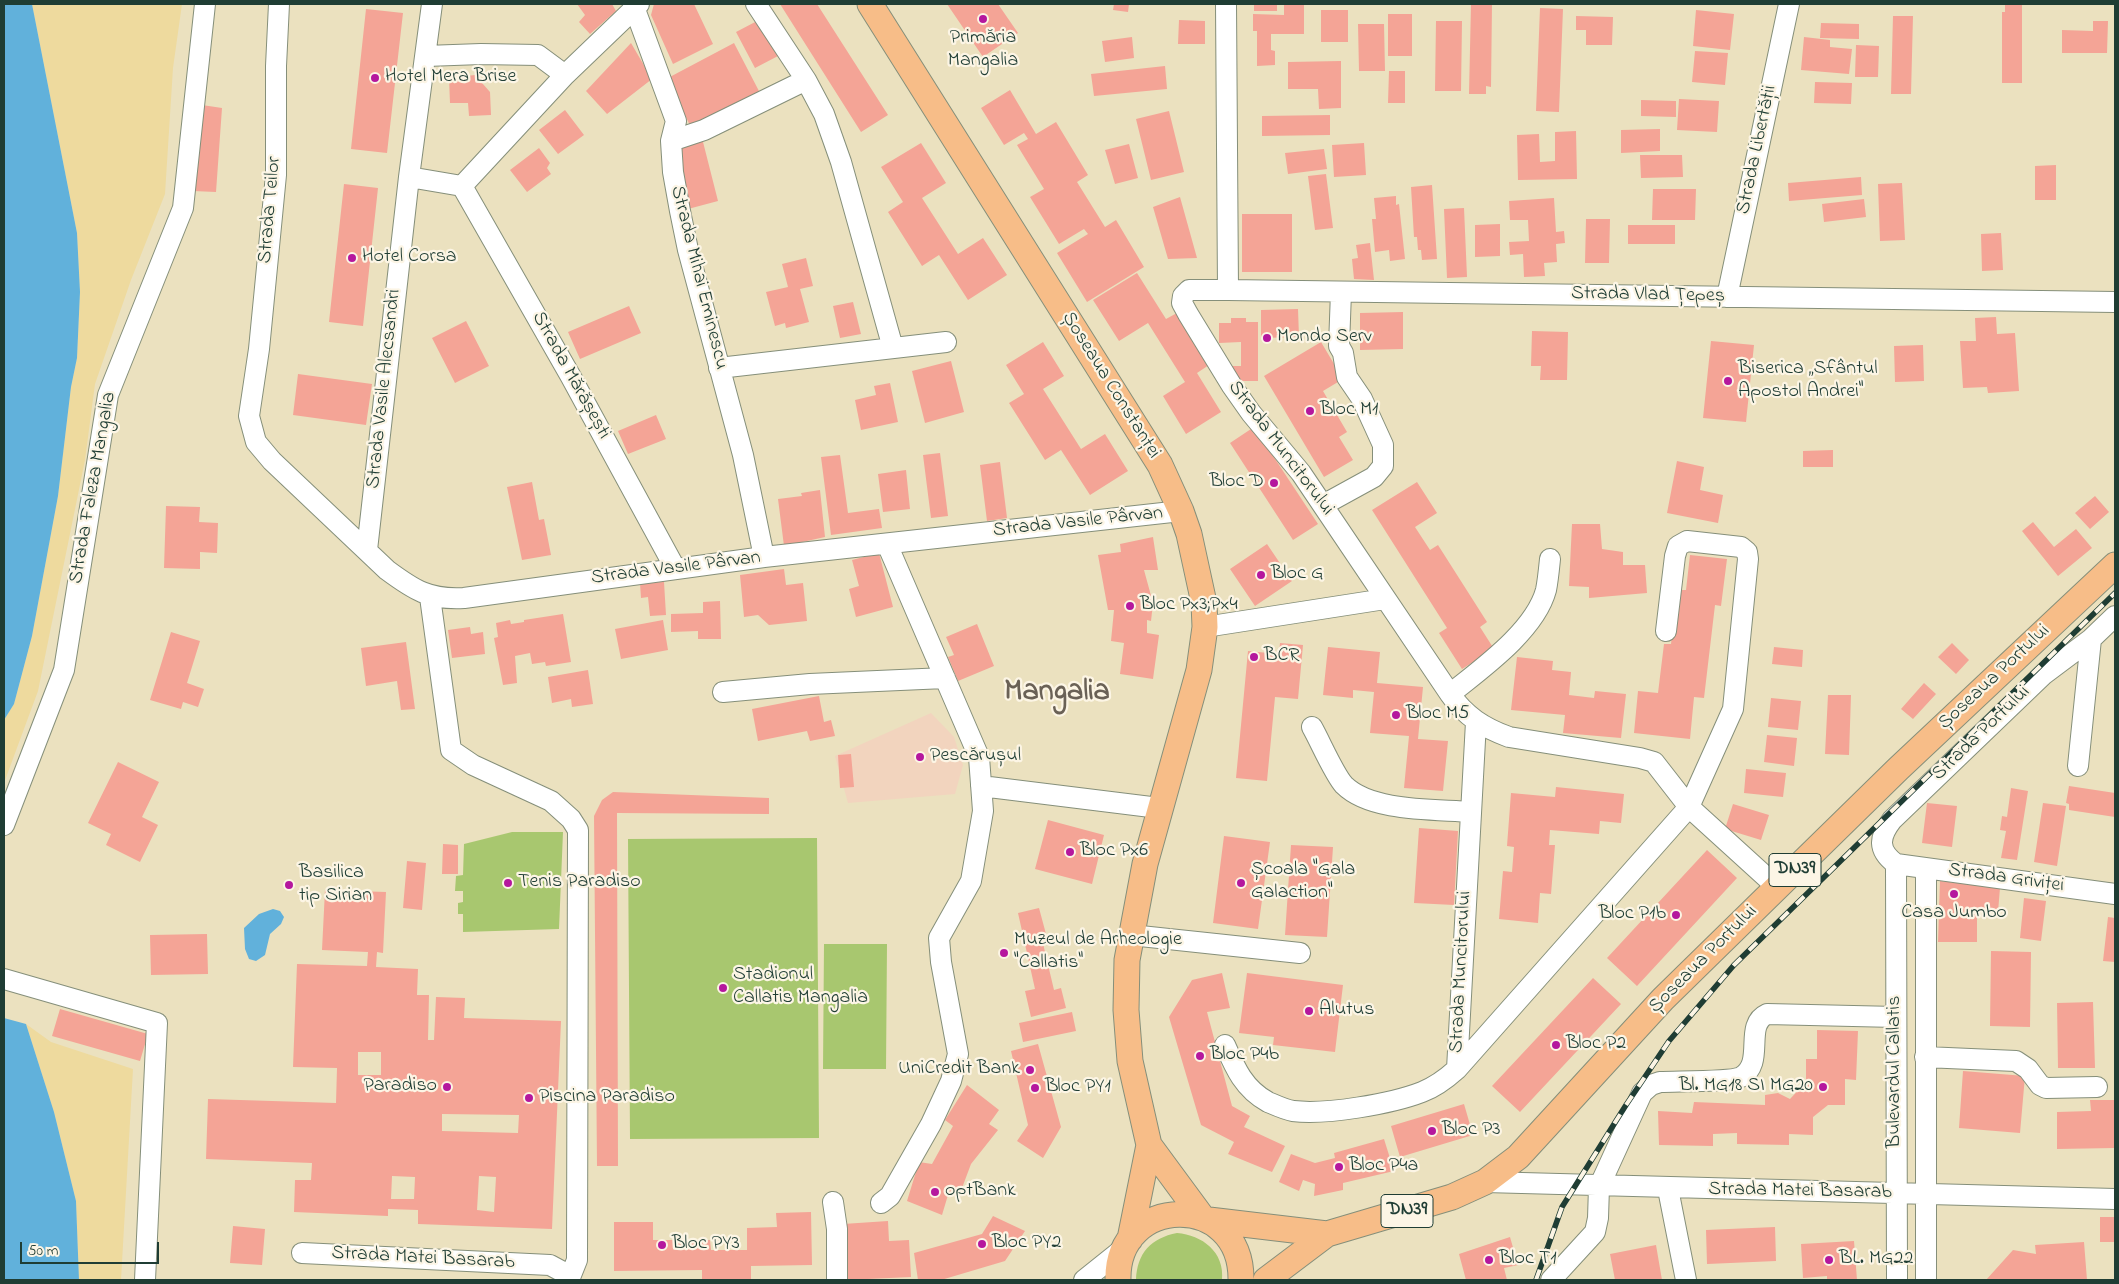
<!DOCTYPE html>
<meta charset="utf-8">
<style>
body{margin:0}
#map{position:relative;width:2119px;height:1284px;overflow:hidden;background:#ebe1bf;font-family:"Indie Flower",sans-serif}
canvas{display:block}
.frame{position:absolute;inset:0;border:5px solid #1f3d34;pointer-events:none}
.scale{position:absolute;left:20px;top:1242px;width:139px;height:22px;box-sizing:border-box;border:2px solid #1f3d34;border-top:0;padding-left:6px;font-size:15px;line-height:18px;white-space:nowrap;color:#1f3d34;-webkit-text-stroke:4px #fcf5e5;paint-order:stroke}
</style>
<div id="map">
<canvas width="2119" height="1284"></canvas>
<div class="frame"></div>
<div class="scale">50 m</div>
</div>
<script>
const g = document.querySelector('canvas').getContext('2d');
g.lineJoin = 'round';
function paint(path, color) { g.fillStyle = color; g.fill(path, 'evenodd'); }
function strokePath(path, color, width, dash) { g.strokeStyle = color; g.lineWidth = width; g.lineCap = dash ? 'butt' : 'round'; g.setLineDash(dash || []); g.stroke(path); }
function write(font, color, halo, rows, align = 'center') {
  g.font = font + ' "Indie Flower",sans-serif'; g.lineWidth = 4.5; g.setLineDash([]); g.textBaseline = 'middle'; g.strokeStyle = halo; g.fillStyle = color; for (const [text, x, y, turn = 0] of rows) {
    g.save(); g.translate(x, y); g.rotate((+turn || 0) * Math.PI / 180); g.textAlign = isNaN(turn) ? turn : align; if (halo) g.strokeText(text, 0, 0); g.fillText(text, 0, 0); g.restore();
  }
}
const built = new Path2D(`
 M931,713L954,737L963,765L955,794L848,803L835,756Z`);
const green = new Path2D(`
 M512,832H563L559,929L463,932V914H458V903L463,902V891H455L456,876L463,875L464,844Z
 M817,838L819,1138L630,1139L628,839Z
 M824,944H887L886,1069H823Z
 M1177,1233C1202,1235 1225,1252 1222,1280H1136C1137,1253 1151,1238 1177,1233Z`);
const sand = new Path2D(`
 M32,4H182L173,68L165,194L131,280L95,384L85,460L38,691L4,783V720L14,704L32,636L58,496L71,387L77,358L80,292L77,233Z
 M26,1024L51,1042L133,1069L121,1280H79L76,1201L54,1112Z`);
const water = new Path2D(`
 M4,4H32L77,233L80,292L77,358L71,387L58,496L32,636L14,704L4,720Z
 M273,909L280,911L284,917L281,924L270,934L265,955L256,961L249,959L245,949L244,928L259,914Z
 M4,1018L26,1024L54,1112L76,1201L79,1280H4Z`);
const building = new Path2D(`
 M577,4H612L616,11L590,34L579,22L585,15Z
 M654,4H694L713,44L673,64L651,15Z
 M780,4H817L888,115L861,132Z
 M947,4H998L1018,33L983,57Z
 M1114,4H1129L1128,12L1113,10Z
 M1254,4H1277V11H1254Z
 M1284,4H1304V34H1271V50L1275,51V65L1257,66V31H1253V14L1284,15Z
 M1471,4H1492L1491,87L1486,86V94H1469Z
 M2005,4H2022V83H2002V12H2005Z
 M1540,8L1563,9L1559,112L1536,111Z
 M366,9L403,13L387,153L351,149Z
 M1321,10H1348V42H1321Z
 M1696,10L1734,14L1730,50L1693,46Z
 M1388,14H1412V56H1388Z
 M1576,16L1613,17L1612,45H1586V30H1576Z
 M1893,16H1913L1911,94H1891Z
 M759,20L778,56L755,68L736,32Z
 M1179,20L1205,21V44H1178Z
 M1436,21H1462L1461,91H1435Z
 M2093,21H2108L2107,53H2062V30L2093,31Z
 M1821,23L1859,24V39L1820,38Z
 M1358,24H1384L1385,71H1359Z
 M1132,37L1134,58L1105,62L1102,41Z
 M1804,37L1830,40V47L1852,49L1849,74L1801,70Z
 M631,43L652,79L607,114L586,91Z
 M734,43L760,93L692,129L666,79Z
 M1856,45L1879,46L1878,77H1855Z
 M1695,51L1728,53L1725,85L1692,82Z
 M1341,61V108L1319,109L1318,89H1288V62Z
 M1165,66L1167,89L1094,96L1091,74Z
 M1389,71H1405V103H1388Z
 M475,75L490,92L491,115L469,116L468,103H450L449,78Z
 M1815,82L1852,83L1851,104L1814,103Z
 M1010,90L1036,134L1056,122L1088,175L1077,182L1105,227L1116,220L1144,267L1087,302L1057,253L1088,234L1084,229L1059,244L1030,197L1044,189L1017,145L1028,139L1024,133L1004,145L981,108Z
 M1679,99L1719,101L1717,132L1677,130Z
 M1641,100L1676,101V117L1641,116Z
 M202,105L222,108L216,192L193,191Z
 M565,110L584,135L558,154L539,130Z
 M1169,111L1184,172L1151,180L1136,119Z
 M1330,115V135L1262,136V116Z
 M1660,129V151L1621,153V130Z
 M1576,131L1577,179L1518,180L1517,135L1539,134L1540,162L1555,161V132Z
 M702,138L718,201L688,209L680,145Z
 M921,143L946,183L922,198L958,254L983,238L1007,275L968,300L939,255L922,266L888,212L903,202L881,167Z
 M1364,143L1366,175L1334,177L1332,145Z
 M1129,144L1138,178L1115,184L1105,150Z
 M539,148L550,163L547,168L551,174L527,192L510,170Z
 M1324,149L1327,169L1288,174L1285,153Z
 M1640,155H1682L1683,177L1641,178Z
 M2056,165V200H2035V166Z
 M1326,174L1333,228L1315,230L1308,176Z
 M1861,177L1862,195L1789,201L1788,183Z
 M1902,183L1905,240L1880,241L1878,184Z
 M344,184L378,188L363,326L329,322Z
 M1432,185L1437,259L1422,260L1421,250H1418L1417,237H1414L1411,187Z
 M1653,189H1696L1695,220H1652Z
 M1396,196V205L1399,204L1405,259L1390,261L1389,250L1375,252L1372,219H1376L1374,198Z
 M1180,197L1197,258L1168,259L1153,207Z
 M1554,198L1556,232L1564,231L1565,243L1556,244L1557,262L1544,263L1545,276L1524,277L1523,254L1510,255L1509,242L1529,241L1528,220H1510L1509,201Z
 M1864,199L1866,217L1824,222L1822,204Z
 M1464,208L1467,277L1447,278L1444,209Z
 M1242,214H1292V272H1242Z
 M1586,219H1610L1609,263H1585Z
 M1500,224V256L1475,257V225Z
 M1628,225H1675V244H1628Z
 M2001,233L2003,270L1982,271L1981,234Z
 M1370,243L1374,280L1354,279L1352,259L1358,258L1356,245Z
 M806,258L813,286L800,289L809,322L786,328L785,323L775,326L766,292L788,287L782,264Z
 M1137,273L1166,319L1177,313L1209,365L1197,373L1221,412L1186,434L1163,396L1185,382L1148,323L1119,341L1093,300Z
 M853,302L861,334L840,338L833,306Z
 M629,306L641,333L580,359L568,332Z
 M1298,309L1299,337L1261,338V310Z
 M1403,312V349L1360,350V313Z
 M1996,317L1997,334L2015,333L2019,391L1988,393L1987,387L1963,388L1960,341H1976L1975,318Z
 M1231,318H1246V322H1258V381H1232V366H1241V342L1219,343V323H1231Z
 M466,321L489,366L455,383L432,338Z
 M1532,331L1568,332L1567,380H1540L1541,366H1531Z
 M1711,341L1754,345L1746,422L1703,418Z
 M1043,342L1064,376L1043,389L1081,449L1105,434L1128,471L1090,495L1061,450L1045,460L1009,403L1024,394L1006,365Z
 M1321,342L1343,379L1323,391L1347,432L1339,437L1353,460L1324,477L1264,376Z
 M1923,345L1924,381L1895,382L1894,346Z
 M951,361L964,412L925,423L912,371Z
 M298,374L372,384L366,425L293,415Z
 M890,383L898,422L861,430L855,400L876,395L874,386Z
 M656,415L666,439L628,454L618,431Z
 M1254,427L1318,524L1293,540L1230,443Z
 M1833,450V467H1803V451Z
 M940,453L948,516L931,518L923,455Z
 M840,455L848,513L879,509L882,528L831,535L821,457Z
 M1677,461L1704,467L1700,490L1723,495L1718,523L1667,513Z
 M1000,462L1007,518L987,521L980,465Z
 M906,470L910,509L883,512L878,474Z
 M532,482L539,520L544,519L551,555L522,560L507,487Z
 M1417,482L1437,513L1415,527L1430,550L1438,545L1487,622L1480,627L1494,649L1462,669L1439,633L1447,628L1372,510Z
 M820,490L825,537L784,546L778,499L802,496L801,493Z
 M2095,496L2109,512L2090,529L2075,513Z
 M166,506L200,507L199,522L218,523L217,553L200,552V569L164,568Z
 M2033,522L2054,547L2076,529L2092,548L2058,576L2022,531Z
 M1572,524H1600L1602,549L1623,552V565H1645L1647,593L1589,598V587L1569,586Z
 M1153,537L1158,570H1144L1153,603L1151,621L1147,620V633L1159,635L1153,679L1120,674L1124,643L1111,641L1114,610H1108L1098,555L1121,552L1120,544Z
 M1267,544L1292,581L1255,606L1230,569Z
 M879,553L893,607L856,617L849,589L859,586L852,560Z
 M1690,555L1727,559L1721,606L1715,605L1704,698L1694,697L1690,739L1634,733L1638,691L1658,693L1664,644H1671L1677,590H1686Z
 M784,569L786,585L803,583L807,621L769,625L758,615L744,617L740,575Z
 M664,582L666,615L650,616L648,597L641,598L640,583Z
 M720,601L721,639H698V631L671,632V614L703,613V602Z
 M563,614L571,662L546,666L545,662L532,664L530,653L515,656L517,683L503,685L494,638L498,637L496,623L510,620L511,624L524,622V620Z
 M663,620L668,650L621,659L615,629Z
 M977,624L994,666L958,681L948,657L954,655L946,637Z
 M470,627L471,634L483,632L485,654L452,658L448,630Z
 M171,632L200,641L187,683L204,689L198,707L183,702L181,709L150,700Z
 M406,642L415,709L401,710L397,681L366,686L361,648Z
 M1280,643L1303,645L1298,699L1275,697L1267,781L1236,778L1248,651L1279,654Z
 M1952,643L1969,660L1956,674L1938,657Z
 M1328,647L1380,652L1377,683L1423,687L1418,739L1448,741L1443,791L1404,788L1409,736L1370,733L1374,692L1353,690V698L1323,695Z
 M1774,647L1803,650L1802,667L1772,664Z
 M1517,657L1553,661L1552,670L1571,672L1569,695L1594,698L1595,691L1626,694L1621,738L1563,733L1565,715L1511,710Z
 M588,670L593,704L572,707L571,699L552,703L548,677Z
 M1924,683L1936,694L1913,719L1901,709Z
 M1828,695H1851L1849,755L1825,754Z
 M819,696L824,722L831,720L835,736L810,741L807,731L758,741L752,709Z
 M1771,698L1801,701L1798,730L1768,727Z
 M1767,735L1797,738L1794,766L1764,762Z
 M851,754L854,787L840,788L838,755Z
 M118,762L159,782L142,817L158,825L140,862L106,845L111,834L88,823Z
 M1746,769L1786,773L1783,797L1744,793Z
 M2069,786L2115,793V817L2069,810V804L2066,803Z
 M1556,787L1624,794L1621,823L1600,821L1599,834L1550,830L1549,845H1555L1551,894L1540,893L1538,923L1499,919L1503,871L1512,872L1514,847L1507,846L1511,793L1555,797Z
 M2011,788L2028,791L2017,860L2001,858L2006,831L2000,830L2002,816L2007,817Z
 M613,792L769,798V814L617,813L618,1166H597L594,816L602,800Z
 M1927,803L1957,806L1952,847L1922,843Z
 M2043,803L2066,806L2057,866L2034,862Z
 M1733,804L1769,815L1761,840L1725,829Z
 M1048,820L1104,835L1092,884L1035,869Z
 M1419,828L1458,831L1454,905L1414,903Z
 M1224,836L1270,842L1258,929L1213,923Z
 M443,844L458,845V874H442Z
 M1291,845L1333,847L1327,937L1285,935Z
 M1707,850L1737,878L1637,986L1607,958Z
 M407,861L426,863L422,910L403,908Z
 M1940,881L2000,888L1998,912L1969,908L1977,910V942H1938Z
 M325,890L386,892L383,953L377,952L376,967L418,969L417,995H429L428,1040H434L436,997L465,998L464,1018L561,1021L552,1229L418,1224V1210L388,1209V1216L294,1212L295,1180H311L312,1163L206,1159L208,1099L336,1103L337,1068L293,1067L297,964L367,966L368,952L322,950ZM358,1052H381V1075H358ZM442,1114L519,1115L518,1133L442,1131ZM392,1176L415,1177L414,1199H391ZM479,1176L496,1177L494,1212L477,1210Z
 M2024,898L2046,901L2041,941L2020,938Z
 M1039,908L1046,934L1041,935L1054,990L1061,988L1066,1008L1031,1017L1025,991L1035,989L1018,913Z
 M2108,917L2115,918V962L2103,961Z
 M207,934L208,974L151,975L150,935Z
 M1991,951L2031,952L2030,1027L1990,1026Z
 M1222,973L1230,1008L1207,1012L1232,1106L1250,1116L1244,1127L1285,1146L1272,1172L1228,1154L1234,1142L1201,1125L1169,1017L1192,980Z
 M1247,973L1343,985L1335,1052L1273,1045L1274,1037L1239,1033Z
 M1593,978L1621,1004L1520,1112L1492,1086Z
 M2093,1002L2095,1068H2058L2057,1003Z
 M60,1009L148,1034L140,1061L52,1036Z
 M1072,1012L1076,1031L1023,1042L1019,1023Z
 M1817,1030L1858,1031L1856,1080L1845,1079V1105H1828L1813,1117V1135L1789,1134V1145L1737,1144V1133L1713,1134V1146L1659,1145L1658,1111L1692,1113L1694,1102L1765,1105V1095L1778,1093L1790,1099L1806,1082V1059H1817Z
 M1038,1044L1061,1127L1043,1158L1017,1141L1028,1125L1011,1051Z
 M1963,1071L2025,1076L2020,1133L1959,1128Z
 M967,1085L999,1110L989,1124L998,1130L971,1164L959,1196L948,1195L942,1215L907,1201L919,1162L932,1164L953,1126L945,1120Z
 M2090,1100H2115L2114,1148L2057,1149V1112L2091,1111Z
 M1464,1104L1473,1135L1400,1157L1391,1126Z
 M1384,1139L1394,1171L1343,1183V1190L1314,1196L1315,1184L1303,1180L1299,1191L1279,1182L1291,1154L1315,1163L1335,1158L1334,1153Z
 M811,1212L812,1265L751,1266V1280H702V1270L614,1271V1222H653V1240H710L711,1250H747V1228L777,1227L776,1213Z
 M993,1216L1025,1231L1005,1261L941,1280H918L914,1253L982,1234Z
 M2100,1217H2115V1242H2100Z
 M888,1221L889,1241L909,1240L911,1277L846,1280L843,1224Z
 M233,1226L265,1229L262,1265L230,1263Z
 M1775,1227L1776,1261L1707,1264L1706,1230Z
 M1510,1237L1518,1265L1504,1268L1507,1280H1466L1459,1254Z
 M1854,1241L1857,1280H1827V1276L1803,1278L1801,1244Z
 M2084,1242L2087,1280H1986L2013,1250L2036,1254L2035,1245Z
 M1656,1245L1662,1280H1615L1610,1254Z`);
const minor = new Path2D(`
 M279,4L276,66V175L259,349L249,416L256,442L272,461L387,570C414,590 429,600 464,598L764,557L1181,511
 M633,4L676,121L671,141L673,172L680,211L688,250L743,455L764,557
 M756,4L806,80L824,114L841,162L893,348
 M1226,4L1228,290
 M426,56L481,54L538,55L565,75
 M671,141L704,130L806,80
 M409,177L462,186
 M462,186L571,377L675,568
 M462,186L565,75L639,4
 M1727,297L1789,4
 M719,368L946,342
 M1323,505L1374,477L1383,466V445L1362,399L1347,377L1343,353L1339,346L1341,292
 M367,550L409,177L432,4
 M430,597L451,750L473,765L551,801L571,819L578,830L577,1260L569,1280
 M2115,616L2091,639L2043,675L1892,820C1879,837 1877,850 1896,864L2115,894
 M1205,627L1385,599
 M723,692L810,684L945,678
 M1450,694C1481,669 1535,631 1546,590C1548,580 1549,569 1550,559
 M1312,727C1320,741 1334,774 1344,785C1371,812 1434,809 1471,812
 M2078,766L2091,639
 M981,786L1159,808
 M4,825L64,670L108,395L183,208L205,4
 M1896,864L1897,1280
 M1777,887L1689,807L1654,762L1640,758L1509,737C1484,728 1465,716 1450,694L1301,473L1251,413L1232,386L1188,314L1182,303L1183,296L1189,290H1228L2115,302
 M1131,935L1300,953
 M4,979L157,1023L145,1280
 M1225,1045C1235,1068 1244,1089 1268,1102C1275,1105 1286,1110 1293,1111C1326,1115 1391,1104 1422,1092C1435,1087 1447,1078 1457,1069L1689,807L1733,709L1748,559L1747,552L1741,547L1687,541L1678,546L1675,556L1666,631
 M1925,1057L2016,1061L2028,1069L2040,1085L2046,1088L2097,1087
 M1457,1069L1476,722
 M1485,1182L2115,1199
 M1668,1189L1686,1280
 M833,1202L837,1229V1280
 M881,1203L890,1196L931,1124L951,1081L958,1054L941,962L939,938L971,881L983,811L979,757L887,544
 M302,1253L550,1265L563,1272L568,1280
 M1084,1280L1124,1248
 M1551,1280L1595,1232L1598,1218L1599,1187L1642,1093L1651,1085L1660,1082C1676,1081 1731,1082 1741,1077C1766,1063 1743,1025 1767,1014L1896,1017
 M1926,1280V868`);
const major = new Path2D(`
 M870,4L1160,465L1181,511L1189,534L1204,603L1205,627L1199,670L1145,864L1127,960L1126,1010L1130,1061L1149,1145L1202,1217
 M1209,1220L1327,1234
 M1130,1239L1149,1145
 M1118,1280C1116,1194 1242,1191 1241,1280
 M1266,1280L1327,1234L1452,1197L1485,1182L1518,1157L1663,999L1898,769L2115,565`);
const rail = new Path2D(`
 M1536,1280L1562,1207L1626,1105L1669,1041L1734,965L2115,593`);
const markers = [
 [983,19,5,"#b5179e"],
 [375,78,5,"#b5179e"],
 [352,258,5,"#b5179e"],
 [1267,338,5,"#b5179e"],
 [1728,381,5,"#b5179e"],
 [1310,411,5,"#b5179e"],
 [1274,483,5,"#b5179e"],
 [1261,575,5,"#b5179e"],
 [1130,606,5,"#b5179e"],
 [1254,657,5,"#b5179e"],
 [1396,715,5,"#b5179e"],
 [920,757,5,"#b5179e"],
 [1070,852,5,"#b5179e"],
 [508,883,5,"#b5179e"],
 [1241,883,5,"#b5179e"],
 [289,885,5,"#b5179e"],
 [1954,894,5,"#b5179e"],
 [1676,915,5,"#b5179e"],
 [1004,953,5,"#b5179e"],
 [723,988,5,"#b5179e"],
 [1309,1011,5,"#b5179e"],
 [1556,1045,5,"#b5179e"],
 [1200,1056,5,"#b5179e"],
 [1030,1070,5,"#b5179e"],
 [447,1087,5,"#b5179e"],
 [1823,1087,5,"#b5179e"],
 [1035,1088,5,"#b5179e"],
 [529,1098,5,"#b5179e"],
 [1432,1131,5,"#b5179e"],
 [1339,1167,5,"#b5179e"],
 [935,1192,5,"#b5179e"],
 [982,1244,5,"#b5179e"],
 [662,1245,5,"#b5179e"],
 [1489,1260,5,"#b5179e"],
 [1829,1260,5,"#b5179e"]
];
const shields = [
 [1795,870,52],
 [1407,1211,52]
];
const shieldNames = [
 ["DN39",1795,870],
 ["DN39",1407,1211]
];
const poiNames = [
 ["Primăria",983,39,"center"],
 ["Mangalia",983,62,"center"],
 ["Hotel Mera Brise",385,78],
 ["Hotel Corsa",362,258],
 ["Mondo Serv",1277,338],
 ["Biserica „Sfântul",1738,370],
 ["Apostol Andrei\"",1738,393],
 ["Bloc M1",1320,411],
 ["Bloc D",1264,483,"right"],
 ["Bloc G",1271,575],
 ["Bloc Px3;Px4",1140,606],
 ["BCR",1264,657],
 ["Bloc M5",1406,715],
 ["Pescărușul",930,757],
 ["Bloc Px6",1080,852],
 ["Școala \"Gala",1251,871],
 ["Galaction\"",1251,894],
 ["Basilica",299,874],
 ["tip Sirian",299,897],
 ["Tenis Paradiso",518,883],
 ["Casa Jumbo",1954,914,"center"],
 ["Bloc P1b",1666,915,"right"],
 ["Muzeul de Arheologie",1014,941],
 ["\"Callatis\"",1014,964],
 ["Stadionul",733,976],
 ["Callatis Mangalia",733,999],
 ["Alutus",1319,1011],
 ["Bloc P2",1566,1045],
 ["Bloc P4b",1210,1056],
 ["UniCredit Bank",1020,1070,"right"],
 ["Paradiso",437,1087,"right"],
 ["Bl. MG18 SI MG20",1813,1087,"right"],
 ["Bloc PY1",1045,1088],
 ["Piscina Paradiso",539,1098],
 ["Bloc P3",1442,1131],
 ["Bloc P4a",1349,1167],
 ["optBank",945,1192],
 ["Bloc PY2",992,1244],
 ["Bloc PY3",672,1245],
 ["Bloc T1",1499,1260],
 ["BL. MG22",1839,1260]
];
const streetNames = [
 ["Strada Libertății",1758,150,-78],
 ["Strada Teilor",271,210,-85],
 ["Strada Mihai Eminescu",698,278,76],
 ["Strada Vlad Țepeș",1648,296,1],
 ["Strada Mărășești",570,376,61],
 ["Șoseaua Constanței",1110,386,58],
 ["Strada Vasile Alecsandri",385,389,-84],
 ["Strada Muncitorului",1280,449,53],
 ["Strada Faleza Mangalia",94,488,-80],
 ["Strada Vasile Pârvan",1078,523,-6],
 ["Strada Vasile Pârvan",676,569,-7],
 ["Șoseaua Portului",1995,678,-43],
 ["Strada Portului",1982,734,-44],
 ["Strada Griviței",2006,879,8],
 ["Șoseaua Portului",1704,960,-45],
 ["Strada Muncitorului",1462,972,-87],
 ["Bulevardul Callatis",1896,1072,-90],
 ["Strada Matei Basarab",1800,1192,1],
 ["Strada Matei Basarab",423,1259,3]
];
const townNames = [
 ["Mangalia",1057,694]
];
paint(built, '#f2d4be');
paint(green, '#a8c76f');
paint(sand, '#eeda9e');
paint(water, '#61b1db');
paint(building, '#f4a496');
strokePath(minor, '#858f7a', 22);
strokePath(major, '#858f7a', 27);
strokePath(minor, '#fff', 20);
strokePath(major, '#f7bd88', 25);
strokePath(rail, '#1f3d34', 5.5);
strokePath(rail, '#fcf5e5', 4, [11]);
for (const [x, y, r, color] of markers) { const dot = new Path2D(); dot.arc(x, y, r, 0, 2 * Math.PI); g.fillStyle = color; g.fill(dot); strokePath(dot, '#fcf5e5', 2); }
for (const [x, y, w] of shields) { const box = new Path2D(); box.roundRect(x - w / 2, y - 16.5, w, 33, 4); g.fillStyle = '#fcf5e5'; g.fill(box); strokePath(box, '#1f3d34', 1); }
write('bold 19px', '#1f3d34', null, shieldNames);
write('20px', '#1f3d34', '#fcf5e5', poiNames, 'left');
write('20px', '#1f3d34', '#fcf5e5', streetNames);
write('bold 30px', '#6a6156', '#fcf5e5', townNames);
</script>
